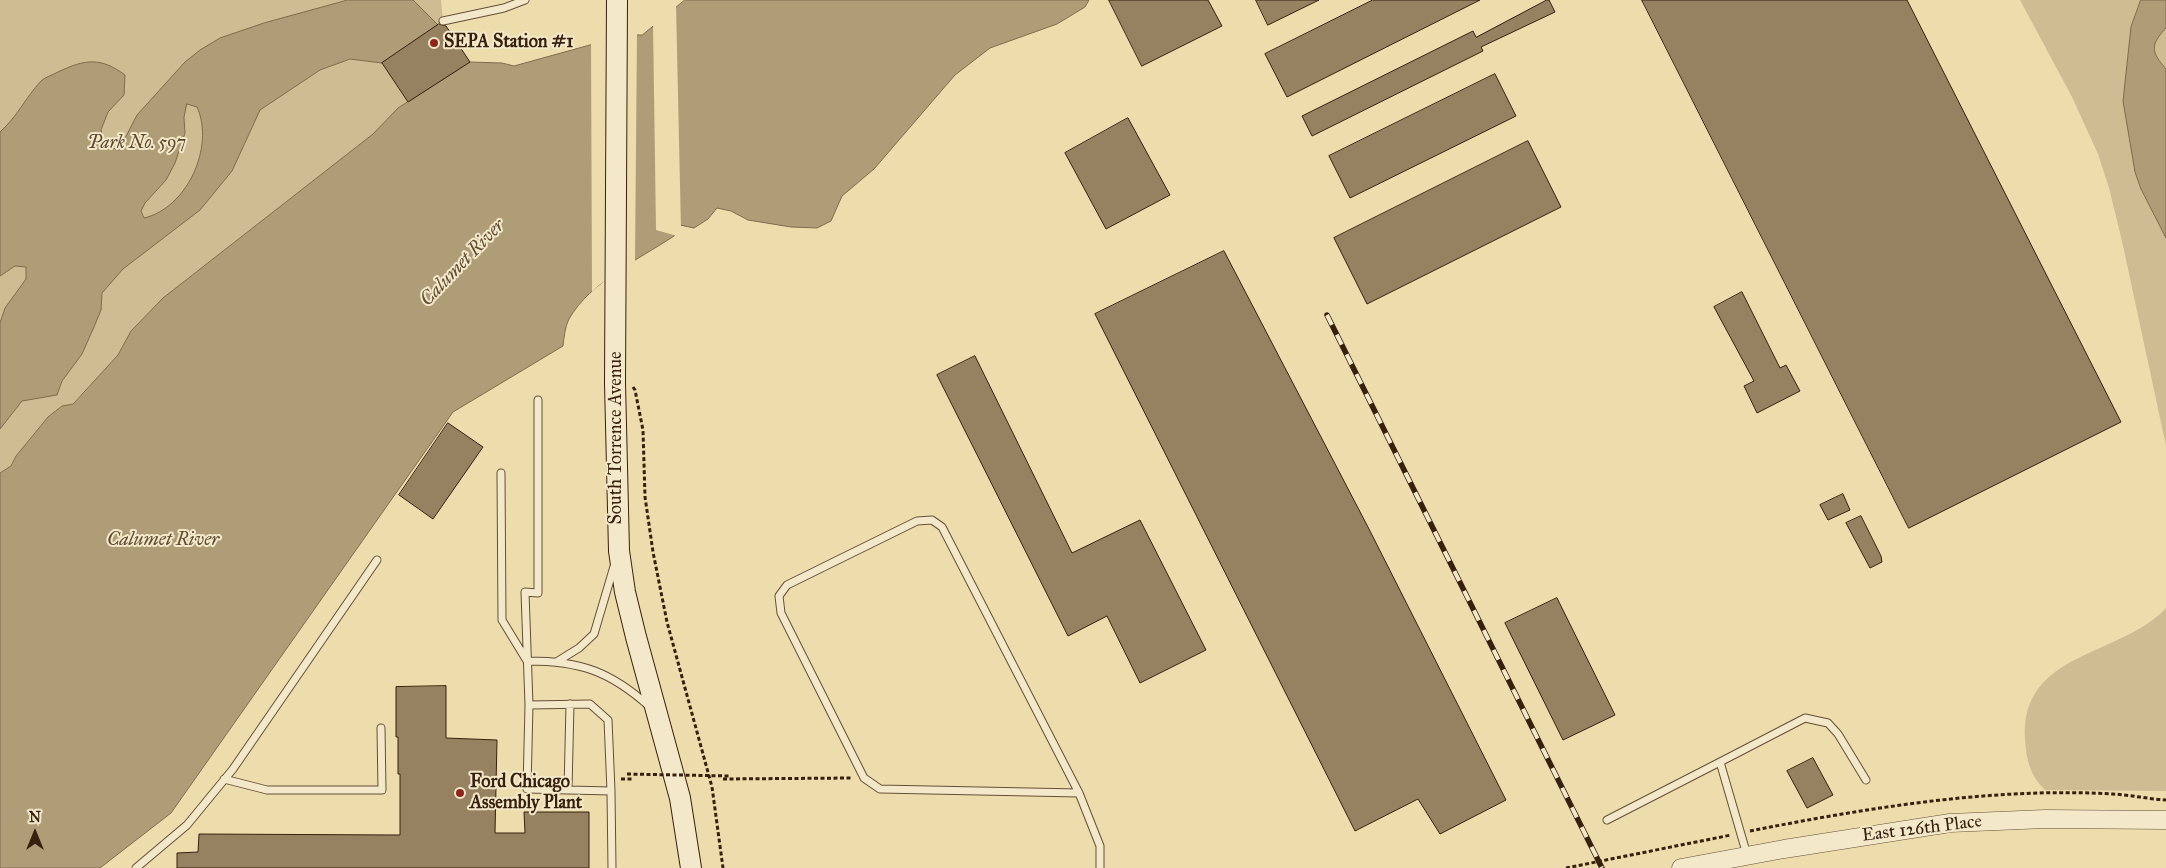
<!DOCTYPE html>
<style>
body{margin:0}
#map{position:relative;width:2166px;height:868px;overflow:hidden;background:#edddad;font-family:"IM FELL Great Primer",serif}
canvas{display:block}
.north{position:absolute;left:10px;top:808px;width:50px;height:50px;-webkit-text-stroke:4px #f3e9ca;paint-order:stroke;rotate:0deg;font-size:14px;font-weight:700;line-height:20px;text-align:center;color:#37200e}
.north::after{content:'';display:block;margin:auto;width:18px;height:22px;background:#37200e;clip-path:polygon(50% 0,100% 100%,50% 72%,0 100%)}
</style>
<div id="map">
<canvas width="2166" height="868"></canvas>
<div class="north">N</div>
</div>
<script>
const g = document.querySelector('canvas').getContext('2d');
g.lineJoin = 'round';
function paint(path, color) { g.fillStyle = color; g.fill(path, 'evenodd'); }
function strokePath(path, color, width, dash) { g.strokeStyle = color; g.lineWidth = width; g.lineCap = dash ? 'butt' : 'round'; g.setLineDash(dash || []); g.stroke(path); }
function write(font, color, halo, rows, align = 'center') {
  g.font = font + ' "IM FELL Great Primer",serif'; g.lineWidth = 4; g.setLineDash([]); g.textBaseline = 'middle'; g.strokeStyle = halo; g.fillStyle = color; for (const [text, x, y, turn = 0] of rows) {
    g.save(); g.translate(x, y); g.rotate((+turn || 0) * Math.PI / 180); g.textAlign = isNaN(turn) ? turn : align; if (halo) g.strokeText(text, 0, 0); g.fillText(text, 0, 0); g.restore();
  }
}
const green = new Path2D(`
 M0,0H441L443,21L382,63L408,102L398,108L373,134L163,298L131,331L118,355L96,379L72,404L62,406L48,417L16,456L11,466L0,473Z
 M2020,0H2166V446L2122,241L2109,188L2098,154L2072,97Z
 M2166,608V791L2045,790C2030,776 2026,759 2025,739C2020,651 2121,657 2166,608Z`);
const water = new Path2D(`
 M348,0H413L438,25L382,63L350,59L320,70L260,110L232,171L200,210L123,269L102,293L101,310L94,327L82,354L62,381L57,395L22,401L0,429V323L5,308L26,279V267L15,266L0,276V132C17,117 26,97 41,81C45,77 53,75 58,72C85,59 101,57 125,75L124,95L108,112L101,130L104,145L119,150L137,115L185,62L200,50L220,38L264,23ZM187,104L197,107C215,147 187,208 144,218L141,211L145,203L166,180L175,163L185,133L184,118Z
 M685,0H1089L1085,7L1057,24L990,48L955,75L874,169L842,196L831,221L817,228L791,227L748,220L731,211L717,208L708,219L694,228L680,225L674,236C638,260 591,281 569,319C565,327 564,338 563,346L453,412L171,813L100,868H0V473L11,466L16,456L48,417L62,406L73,404L96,379L118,355L131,331L163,298L373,134L398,108L470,62L502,63L514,66L626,35H642Z
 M2141,0H2166V28C2150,45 2151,52 2166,69V238L2141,189L2135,172L2123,101L2131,27Z`);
const pier = new Path2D(`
 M676,4L681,230L677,236L656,230L653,22Z
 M625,32H637L635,261L599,285L592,292L591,41Z`);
const building = new Path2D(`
 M1109,0H1208L1222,26L1142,66Z
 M1256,0H1319L1268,25Z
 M1373,0H1480L1287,97L1265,54Z
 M1547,0H1549L1555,12L1481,47L1483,51L1312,136L1302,116L1473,31L1476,37Z
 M1642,0H1907L2121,422L1909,528Z
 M439,24L446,26L470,62L408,102L382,63Z
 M1495,74L1516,116L1350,198L1329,156Z
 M1128,118L1170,195L1106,229L1065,153Z
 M1528,141L1561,207L1367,304L1334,238Z
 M1224,251L1369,529L1506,800L1440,834L1418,799L1355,831L1095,314Z
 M1742,292L1780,368L1786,365L1800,391L1757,413L1744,386L1754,381L1714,307Z
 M975,356L1072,553L1140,520L1206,650L1140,683L1107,616L1068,636L937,375Z
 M448,423L483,447L433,519L399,495Z
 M1843,494L1850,510L1828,520L1820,505Z
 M1861,516L1881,556L1882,562L1870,568L1846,523Z
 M1557,598L1615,715L1563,740L1505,623Z
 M446,686V738L497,740L495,833H525L524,812H589V868H177V853L198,852L199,834L400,835V774H398V737H396V687Z
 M1813,758L1833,795L1807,808L1787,771Z`);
const path = new Path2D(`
 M633,387L635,390L643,430L645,497L653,552L667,622L712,787L723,868
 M621,779H632
 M723,779L853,778
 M1750,831C1867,808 1993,787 2113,794C2131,795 2148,799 2166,800
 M1566,868L1731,835`);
const service = new Path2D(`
 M443,21L504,8L525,0
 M501,473L502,620L527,661
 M528,661C580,661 610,671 650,707
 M558,661L579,648L594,634L615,563
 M529,705L590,704L608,720L611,791L527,789L529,705L525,592L538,593V400
 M224,779L267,790H382L381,728
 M568,790L570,704
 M611,791L612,868
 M1079,793L880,789L864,778L781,613L779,596L787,585L917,521L932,520L942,527L1079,793L1100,846V868
 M1607,820L1720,762
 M1747,855L1720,762L1805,718L1828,723L1838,734L1866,780
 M136,868L187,825L233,769L377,560`);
const tertiary = new Path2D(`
 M1681,868L1784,849L1950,823L2045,819L2166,820`);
const secondary = new Path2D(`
 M617,0L615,383L619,551L625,592L636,637L680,798L691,868`);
const rail = new Path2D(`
 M1327,315L1602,868`);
const pathBridge = new Path2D(`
 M627,774L730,776`);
const markers = [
 [434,43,5,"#8f2418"],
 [460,793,5,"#8f2418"]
];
const poiNames = [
 ["SEPA Station #1",444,43],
 ["Ford Chicago",470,783],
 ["Assembly Plant",470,804]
];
const parkNames = [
 ["Park No. 597",137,144]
];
const streetNames = [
 ["South Torrence Avenue",617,438,-90],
 ["East 126th Place",1922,829,-7]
];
const waterNames = [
 ["Calumet River",463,263,-46],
 ["Calumet River",163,540]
];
paint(green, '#cebd92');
paint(water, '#af9d77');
strokePath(water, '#7f6b4d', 1);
paint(pier, '#edddad');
paint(building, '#968261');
strokePath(building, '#37200e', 1);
strokePath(service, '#644f36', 9);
strokePath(tertiary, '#644f36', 19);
strokePath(secondary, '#37200e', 22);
strokePath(path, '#37200e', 3, [4, 2.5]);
strokePath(service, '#f3e9ca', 7);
strokePath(tertiary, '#f3e9ca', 18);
strokePath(secondary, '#f3e9ca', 20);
strokePath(rail, '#37200e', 5.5);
strokePath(rail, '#f3e9ca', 4, [11]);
strokePath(pathBridge, '#37200e', 3, [4, 2.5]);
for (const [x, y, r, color] of markers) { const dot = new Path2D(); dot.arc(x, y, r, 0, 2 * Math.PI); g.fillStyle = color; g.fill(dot); strokePath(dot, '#f3e9ca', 2); }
write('bold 18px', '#37200e', '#f3e9ca', poiNames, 'left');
write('italic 18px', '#5d472f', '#f3e9ca', parkNames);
write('18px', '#37200e', '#f3e9ca', streetNames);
write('italic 19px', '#614c33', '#f3e9ca', waterNames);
</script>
